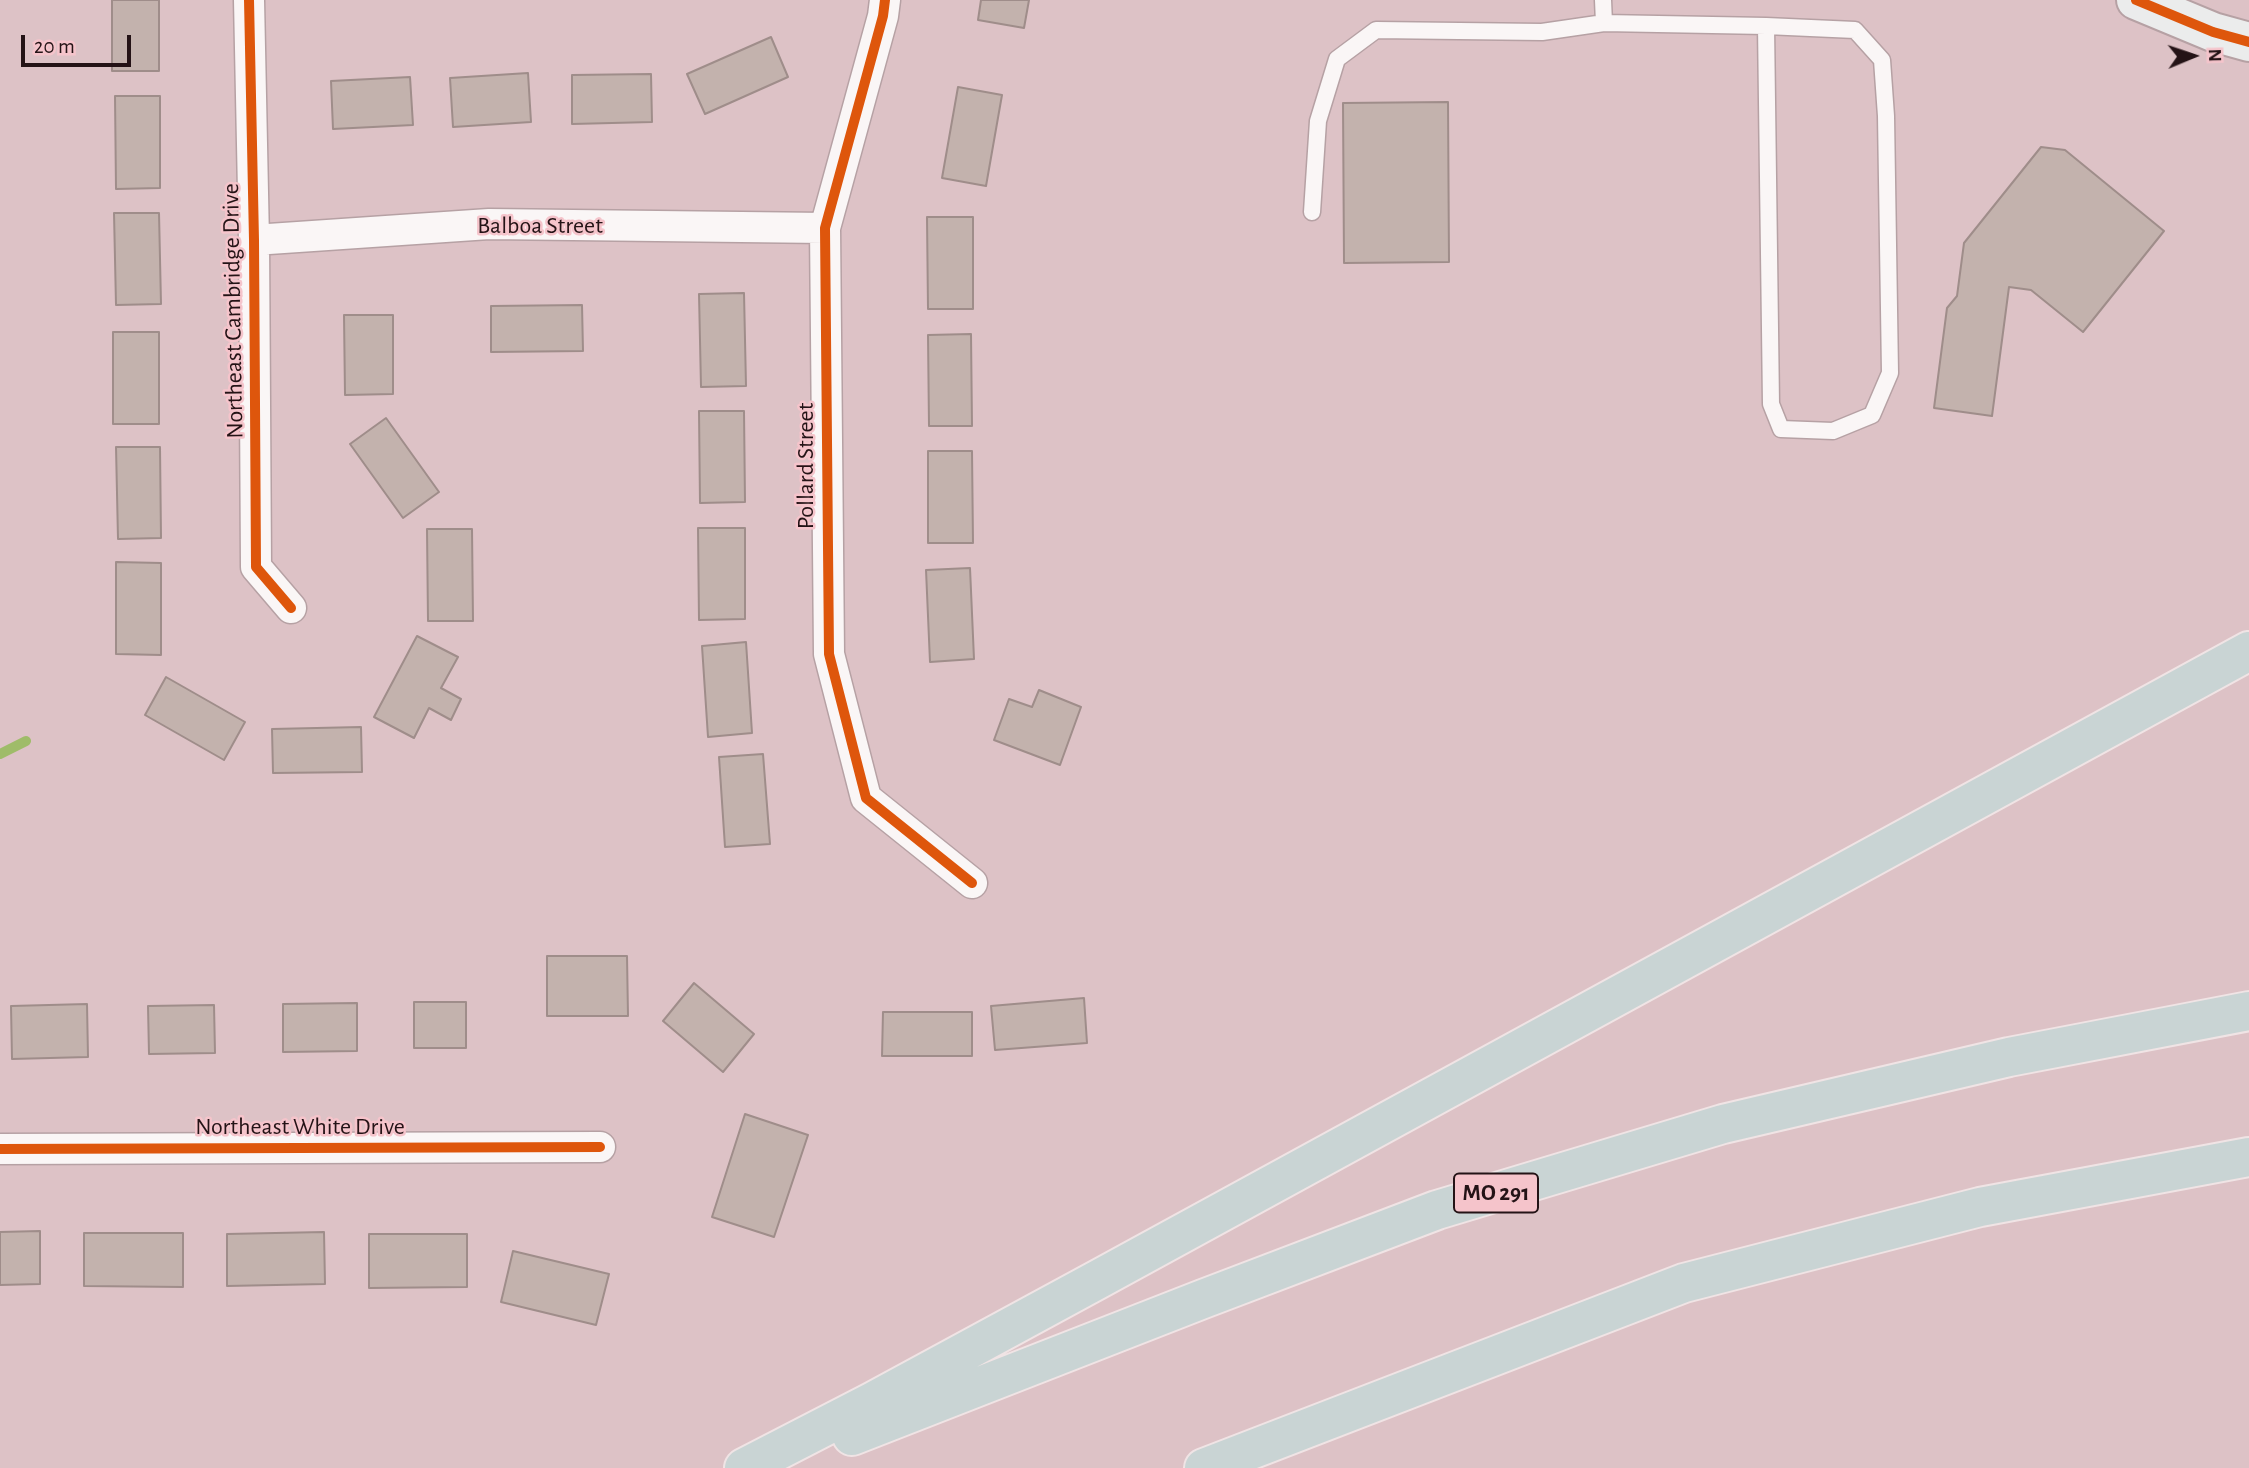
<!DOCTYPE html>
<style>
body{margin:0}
#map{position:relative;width:2249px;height:1468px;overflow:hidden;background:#ddc2c6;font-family:"Alegreya Sans",sans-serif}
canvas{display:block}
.north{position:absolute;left:2158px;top:21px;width:70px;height:70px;-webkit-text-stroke:5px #f5c4cb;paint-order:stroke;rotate:88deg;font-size:19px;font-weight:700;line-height:28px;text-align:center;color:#241316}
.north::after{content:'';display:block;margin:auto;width:24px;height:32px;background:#241316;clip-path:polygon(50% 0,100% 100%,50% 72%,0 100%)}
.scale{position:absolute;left:21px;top:35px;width:110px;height:32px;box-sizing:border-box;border:4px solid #241316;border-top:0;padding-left:9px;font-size:21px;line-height:24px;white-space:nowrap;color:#241316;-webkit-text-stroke:5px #f5c4cb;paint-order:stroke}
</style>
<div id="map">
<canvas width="2249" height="1468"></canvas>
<div class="north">N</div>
<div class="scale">20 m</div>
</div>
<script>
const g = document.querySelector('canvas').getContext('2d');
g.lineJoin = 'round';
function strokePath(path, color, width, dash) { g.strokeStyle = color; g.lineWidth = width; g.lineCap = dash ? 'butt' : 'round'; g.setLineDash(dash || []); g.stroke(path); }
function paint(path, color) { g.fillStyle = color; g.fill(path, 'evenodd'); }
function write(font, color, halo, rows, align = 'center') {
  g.font = font + ' "Alegreya Sans",sans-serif'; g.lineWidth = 5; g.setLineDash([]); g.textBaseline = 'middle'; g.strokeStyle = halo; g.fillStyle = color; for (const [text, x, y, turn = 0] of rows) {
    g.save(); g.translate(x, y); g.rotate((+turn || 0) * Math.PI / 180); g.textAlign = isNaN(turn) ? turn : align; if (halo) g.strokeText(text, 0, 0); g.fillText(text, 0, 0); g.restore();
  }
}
const stream = new Path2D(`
 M0,754L26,741`);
const building = new Path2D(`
 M112,0H159V71H112Z
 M981,0H1029L1024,28L978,20Z
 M771,37L788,77L705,114L687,74Z
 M528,73L531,122L453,127L450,78Z
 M651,74L652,122L572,124V75Z
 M410,77L413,125L333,129L331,81Z
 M958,87L1002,95L986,186L942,178Z
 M115,96H160V188L116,189Z
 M1448,102L1449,262L1344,263L1343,103Z
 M2041,147L2065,150L2164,231L2083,332L2031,290L2009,287L1992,416L1934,408L1947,308L1957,296L1964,243Z
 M114,213H159L161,304L116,305Z
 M927,217H973V309H928Z
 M744,293L746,386L701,387L699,294Z
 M582,305L583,351L491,352V306Z
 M344,315H393V394L345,395Z
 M113,332H159V424H113Z
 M971,334L972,426H929L928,335Z
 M699,411H744L745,502L700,503Z
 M386,418L439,492L403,518L350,444Z
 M116,447H160L161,538L118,539Z
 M928,451H972L973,543H928Z
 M698,528H745V619L699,620Z
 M427,529H472L473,621H428Z
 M116,562L161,563V655L116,654Z
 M970,568L974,659L930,662L926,570Z
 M417,636L458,657L441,688L461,699L451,720L429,708L414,738L374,717Z
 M746,642L752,733L708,737L702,646Z
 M166,677L245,722L224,760L145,715Z
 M1039,690L1081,707L1060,765L994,740L1009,699L1032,707Z
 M361,727L362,772L273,773L272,729Z
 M763,754L770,844L725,847L719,757Z
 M547,956H627L628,1016H547Z
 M694,983L754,1034L723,1072L663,1021Z
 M1084,998L1087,1043L995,1050L991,1006Z
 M414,1002H466V1048H414Z
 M357,1003V1051L283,1052V1004Z
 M87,1004L88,1057L12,1059L11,1006Z
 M214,1005L215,1053L149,1054L148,1006Z
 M883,1012H972V1056H882Z
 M745,1114L808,1135L774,1237L712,1217Z
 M40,1231V1284L0,1285V1232Z
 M324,1232L325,1284L227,1286V1234Z
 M84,1233H183V1287L84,1286Z
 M369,1234H467V1287L369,1288Z
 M513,1251L609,1274L596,1325L501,1302Z`);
const lane = new Path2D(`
 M1604,23L1766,26L1855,30L1882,60L1886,116L1890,373L1872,415L1833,431L1781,429L1771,404L1766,26
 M1312,212L1318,121L1337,59L1376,30L1542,32L1604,23L1603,0`);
const street = new Path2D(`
 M249,0L254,240L256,567L291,608
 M885,0L883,16L825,228L829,654L866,798L972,883
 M254,240L489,224L825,228
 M0,1149L600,1147`);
const secondary = new Path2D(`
 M2136,0L2213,32L2249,42`);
const highway = new Path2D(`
 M852,1436L1203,1299L1437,1210L1723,1124L2009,1057L2249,1011
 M744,1468L872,1402L1097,1280L2249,651
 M1204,1468L1684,1283L1980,1207L2249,1157`);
const cycleway = new Path2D(`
 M249,0L254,240L256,567L291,608
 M885,0L883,16L825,228L829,654L866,798L972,883
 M2136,0L2213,32L2249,42
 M0,1149L600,1147`);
const shields = [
 [1496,1193,84]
];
const shieldNames = [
 ["MO 291",1496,1193]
];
const streetNames = [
 ["Balboa Street",540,226],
 ["Northeast Cambridge Drive",233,311,-91],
 ["Pollard Street",806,466,-90],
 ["Northeast White Drive",300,1127]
];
strokePath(stream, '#9fbc69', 10);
paint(building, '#c3b2ad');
strokePath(building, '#9f8d8a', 2);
strokePath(lane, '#b6a1a4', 19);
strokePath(street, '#b6a1a4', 33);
strokePath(secondary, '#b6a1a4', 42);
strokePath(highway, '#f0e4e5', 42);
strokePath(lane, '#faf6f6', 16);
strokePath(street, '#faf6f6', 30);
strokePath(secondary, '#ebecec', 38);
strokePath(highway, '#c9d4d4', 38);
strokePath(cycleway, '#de560c', 10);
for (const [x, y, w] of shields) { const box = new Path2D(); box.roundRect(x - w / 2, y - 19.5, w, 39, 5); g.fillStyle = '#f5c4cb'; g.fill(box); strokePath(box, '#241316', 2); }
write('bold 23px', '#241316', null, shieldNames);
write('24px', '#241316', '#f5c4cb', streetNames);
</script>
